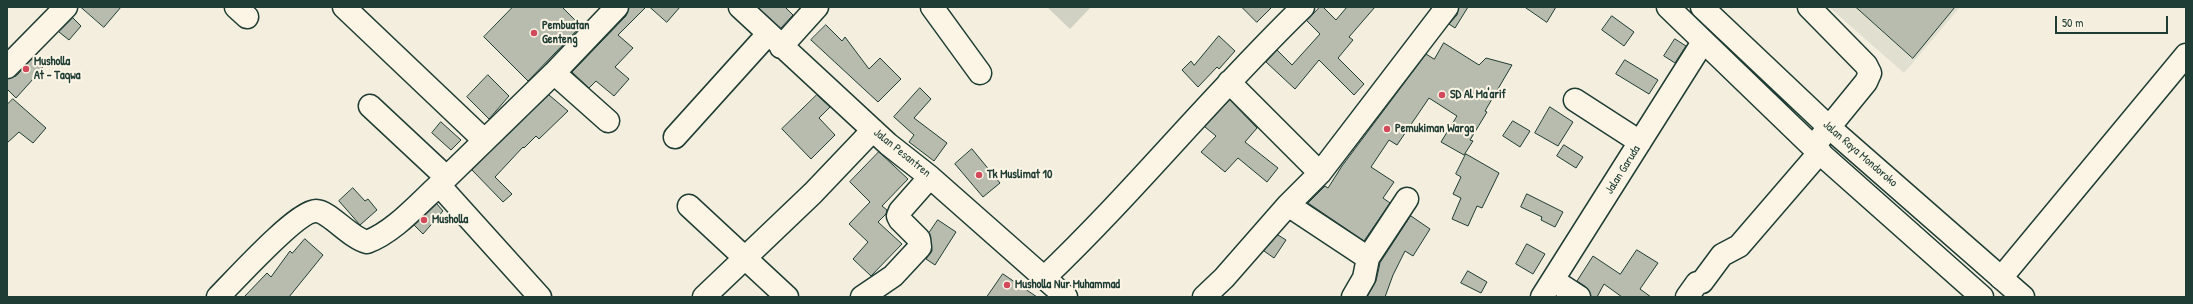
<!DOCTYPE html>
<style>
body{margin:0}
#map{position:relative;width:2193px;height:304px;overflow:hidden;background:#f3eede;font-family:"Patrick Hand",sans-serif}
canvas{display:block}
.frame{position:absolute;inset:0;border:8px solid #1f3d34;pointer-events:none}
.scale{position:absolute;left:2055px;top:16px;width:113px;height:18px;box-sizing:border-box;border:2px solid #1f3d34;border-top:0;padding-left:5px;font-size:12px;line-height:14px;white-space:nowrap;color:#1f3d34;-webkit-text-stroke:3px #fcf5e5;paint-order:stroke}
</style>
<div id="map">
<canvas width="2193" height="304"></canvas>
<div class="frame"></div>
<div class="scale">50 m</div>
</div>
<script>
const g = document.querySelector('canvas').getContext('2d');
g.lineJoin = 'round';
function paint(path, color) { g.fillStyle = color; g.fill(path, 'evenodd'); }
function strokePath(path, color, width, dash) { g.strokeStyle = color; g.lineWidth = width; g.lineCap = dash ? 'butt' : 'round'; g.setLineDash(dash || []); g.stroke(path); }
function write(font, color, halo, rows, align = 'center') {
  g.font = font + ' "Patrick Hand",sans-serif'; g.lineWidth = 4; g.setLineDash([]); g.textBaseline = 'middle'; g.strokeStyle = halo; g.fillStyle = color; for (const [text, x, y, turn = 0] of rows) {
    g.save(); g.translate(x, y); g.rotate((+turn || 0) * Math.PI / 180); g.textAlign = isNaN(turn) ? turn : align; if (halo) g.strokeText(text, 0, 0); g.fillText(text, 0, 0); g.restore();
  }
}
const built = new Path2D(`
 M1829,7H1960L1904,73Z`);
const green = new Path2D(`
 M1047,7H1091L1070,29Z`);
const building = new Path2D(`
 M81,7H121L104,27Z
 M513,7H562L581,26L528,81L484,37Z
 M629,7H646L618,35L633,48L615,67L629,79L614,96L596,81L589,88L572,72L626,16Z
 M650,7H680L667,22Z
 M758,7H785L793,15L781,28Z
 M1242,7H1272L1257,22Z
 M1320,7H1323L1336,20L1347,7H1375L1349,37L1353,40L1338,58L1364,84L1354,95L1319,60L1295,89L1266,62L1277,50L1292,65L1320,34L1307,21Z
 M1459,7H1468L1455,28L1449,24L1457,15Z
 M1525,7H1556L1547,22Z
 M1856,7H1955L1913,58Z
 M1612,16L1634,32L1624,46L1602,30Z
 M73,18L81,26L69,40L59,32Z
 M826,25L842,41L845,37L869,69L880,58L901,79L878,102L811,40Z
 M1219,36L1235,51L1219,69L1217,67L1198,87L1182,70L1191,61L1194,65Z
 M1675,39L1686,46L1675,63L1664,56Z
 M1444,43L1479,65L1486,58L1512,65L1485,111L1487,112L1470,140L1473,141L1464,155L1441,142L1457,116L1429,98L1397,145L1389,140L1371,167L1394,182L1383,198L1390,203L1364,241L1308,203L1325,186L1328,188L1342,166L1426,54L1434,59Z
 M32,59L43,68L16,98L7,89V79L16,76Z
 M1625,60L1658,80L1649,94L1616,74Z
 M488,75L509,96L489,119L467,97Z
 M920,88L931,99L914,118L947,143L934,161L909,142L914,135L894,117Z
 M549,95L568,111L539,139L536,136L524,148L523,147L495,177L512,194L503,202L472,170Z
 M817,95L830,107L819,118L835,135L811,159L782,129Z
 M13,99L46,128L33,143L19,132L7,143V105Z
 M1230,100L1257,128L1245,142L1278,168L1267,182L1238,158L1225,172L1201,152L1216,136L1205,127Z
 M1550,107L1573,122L1558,146L1535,133Z
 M1513,121L1530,131L1520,147L1503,136Z
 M441,122L461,140L451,150L432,133Z
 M1564,145L1583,157L1576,168L1557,156Z
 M972,149L1000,183L983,197L955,164Z
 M879,152L908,179L882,206L887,210L886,214L878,222L902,244L871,276L853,259L868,242L849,224L870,202L850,182Z
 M1466,154L1499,173L1482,208L1477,206L1468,226L1452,219L1461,198L1453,194L1461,177L1456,174Z
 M353,188L365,201L368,199L377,210L360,225L339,201Z
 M1527,194L1563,212L1555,227L1541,220L1542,217L1521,207Z
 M437,204L443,211L423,234L414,225Z
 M1411,216L1430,229L1413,256L1405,251L1393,275L1385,297H1367L1376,281L1380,263Z
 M938,220L956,232L935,265L926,259L932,251L929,233Z
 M1278,235L1286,240L1274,258L1264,251Z
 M305,239L323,255L289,297H244L267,273L271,277L290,251L292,253Z
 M1527,244L1545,254L1533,274L1516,264Z
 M1637,250L1658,263L1640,289L1651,297H1622L1604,284L1597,297H1591L1586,287L1577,281L1593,256L1620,274Z
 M1468,271L1487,282L1481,293L1461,283Z
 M1003,274L1037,297H987Z`);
const minor = new Path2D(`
 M236,7L247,17
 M344,7L484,140
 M740,7L888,144L930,177L1066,297
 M932,7L980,73
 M1809,7L1866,65L1870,73L1866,82L1813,147
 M781,47L817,7
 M7,67L66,7
 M554,73L608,121
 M1229,82L1320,173
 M1575,100L1640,142
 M370,106L446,177
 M675,137L768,34
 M1288,205L1368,258
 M689,206L787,297
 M1045,277C1135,191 1213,94 1303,7
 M2001,278L2186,55
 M1553,280L1579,297
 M218,297C234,281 297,211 316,211C329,211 350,238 367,242C394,232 418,204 439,185
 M540,297L439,185L554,73L617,7
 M704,297L813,193L873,130
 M862,297L893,276L920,247L919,239L900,220L898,216L900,211L930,177
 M1204,297L1224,278L1288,205L1320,173L1447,7
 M1353,297L1364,278L1368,258L1407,199
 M1542,297L1703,42
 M1687,297L1697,283L1702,282L1722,255L1739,246L1820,152`);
const highway = new Path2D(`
 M1668,7L1813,147L1982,297
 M1702,7L1830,128L2023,297`);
const markers = [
 [534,33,4,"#d1495b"],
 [26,69,4,"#d1495b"],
 [1442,95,4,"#d1495b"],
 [1387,129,4,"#d1495b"],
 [979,175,4,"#d1495b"],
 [424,220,4,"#d1495b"],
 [1007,285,4,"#d1495b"]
];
const poiNames = [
 ["Pembuatan",542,26],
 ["Genteng",542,40],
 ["Musholla",34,62],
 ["At - Taqwa",34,76],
 ["SD Al Ma'arif",1450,95],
 ["Pemukiman Warga",1395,129],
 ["Tk Muslimat 10",987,175],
 ["Musholla",432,220],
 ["Musholla Nur Muhammad",1015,285]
];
const streetNames = [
 ["Jalan Pesantren",902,153,39],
 ["Jalan Raya Mondoroko",1860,154,41],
 ["Jalan Garuda",1623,170,-58]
];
paint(built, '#e1dfd0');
paint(green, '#d0d1c2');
paint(building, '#b8bcae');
strokePath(building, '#1f3d34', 1);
strokePath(minor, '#1f3d34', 25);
strokePath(highway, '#1f3d34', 25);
strokePath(minor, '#fcf5e5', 22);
strokePath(highway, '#fcf5e5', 22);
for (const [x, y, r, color] of markers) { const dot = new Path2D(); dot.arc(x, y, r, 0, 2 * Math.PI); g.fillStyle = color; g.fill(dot); strokePath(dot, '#fcf5e5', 1.5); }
write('bold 12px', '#1f3d34', '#fcf5e5', poiNames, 'left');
write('12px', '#1f3d34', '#fcf5e5', streetNames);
</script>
